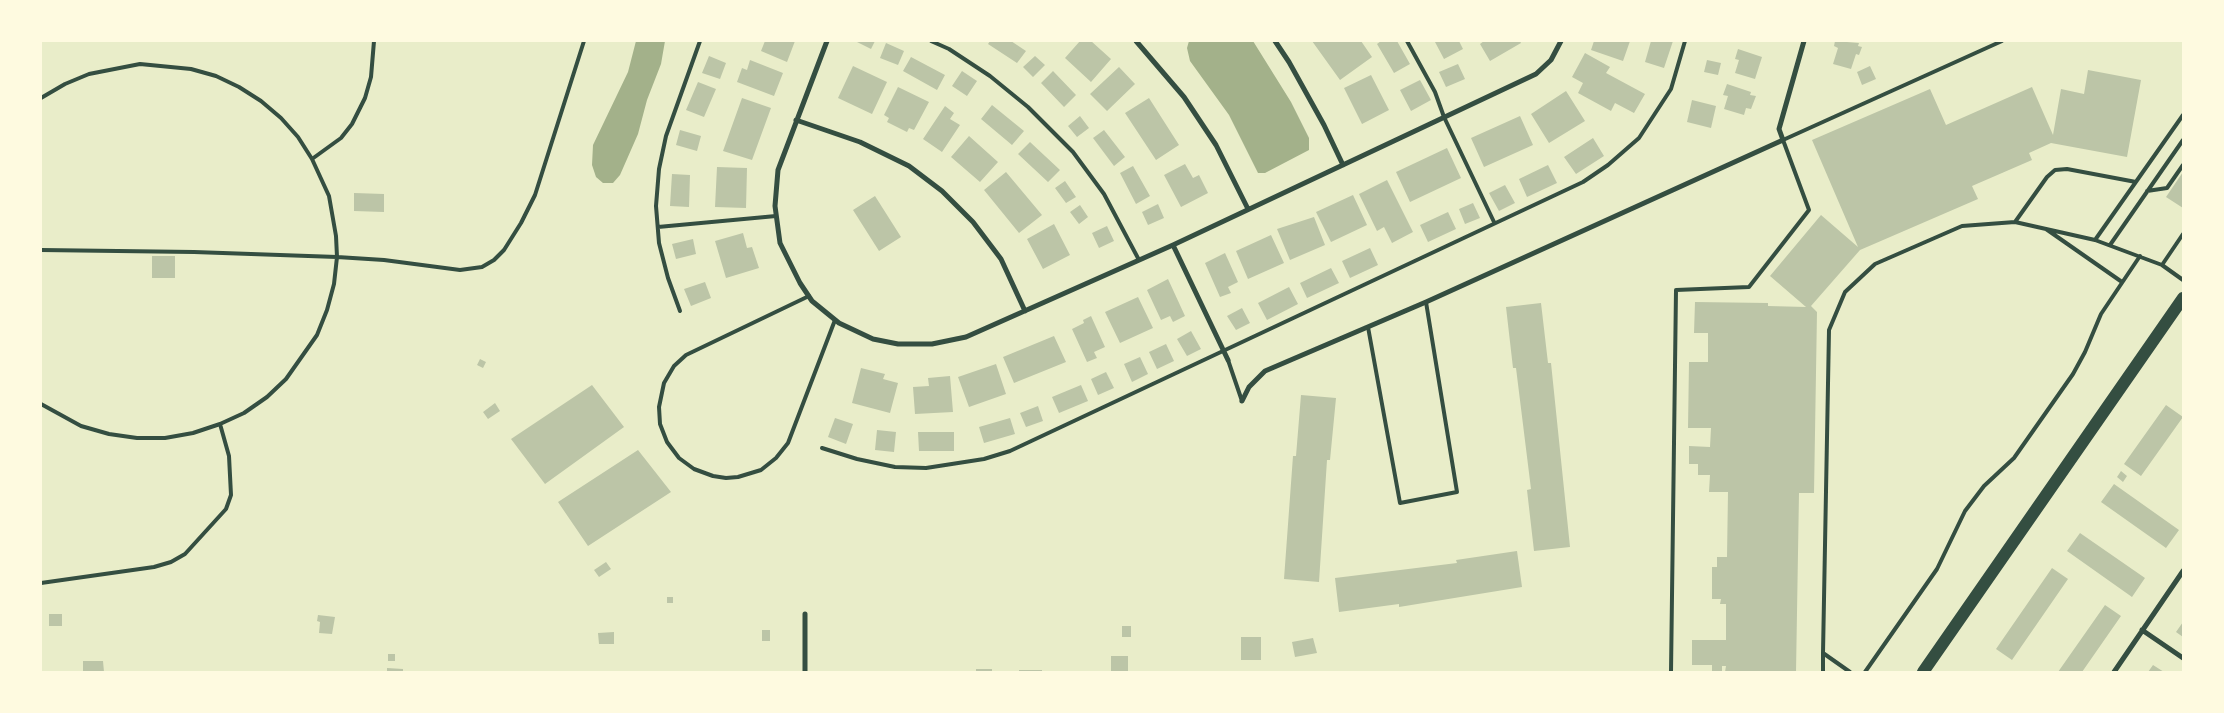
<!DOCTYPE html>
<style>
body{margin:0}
#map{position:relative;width:2224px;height:713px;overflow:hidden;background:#e9edc9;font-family:Mulish,sans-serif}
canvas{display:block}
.frame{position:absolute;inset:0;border:42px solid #fefae0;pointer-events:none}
</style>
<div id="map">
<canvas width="2224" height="713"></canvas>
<div class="frame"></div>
</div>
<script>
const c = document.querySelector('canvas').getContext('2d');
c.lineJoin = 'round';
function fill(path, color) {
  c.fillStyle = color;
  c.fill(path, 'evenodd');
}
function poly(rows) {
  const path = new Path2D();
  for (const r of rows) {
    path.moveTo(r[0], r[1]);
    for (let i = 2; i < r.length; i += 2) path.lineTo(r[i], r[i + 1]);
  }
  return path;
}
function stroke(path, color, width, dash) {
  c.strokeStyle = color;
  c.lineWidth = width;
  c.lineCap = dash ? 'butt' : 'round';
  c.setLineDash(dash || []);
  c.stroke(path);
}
const water = poly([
 [636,41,665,41,661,64,647,100,638,134,620,175,613,183,603,183,596,177,592,165,593,145,628,72],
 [1189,41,1253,41,1291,102,1309,138,1309,150,1265,173,1258,173,1229,115,1190,61,1187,48]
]);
const building = poly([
 [765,41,795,41,787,62,761,51],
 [855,41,875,41,871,49],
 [990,41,1011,41,1026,51,1017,63,988,44],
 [1080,41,1091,41,1111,59,1091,82,1065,58],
 [1312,41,1361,41,1372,57,1340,80],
 [1381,41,1397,41,1410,64,1394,73,1377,44],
 [1459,41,1463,49,1444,59,1435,42],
 [1484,41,1520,41,1521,43,1490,61,1480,44],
 [1594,41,1630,41,1623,61,1591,50],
 [1651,41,1673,41,1664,68,1645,62],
 [1835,41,1859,43,1858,46,1862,47,1859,55,1856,54,1851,69,1833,64,1838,48,1834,46],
 [886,43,904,51,898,65,880,58],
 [1738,49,1762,57,1755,79,1735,73,1739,60,1735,59],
 [1585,53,1610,67,1606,73,1645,94,1634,113,1615,103,1611,111,1578,93,1583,83,1572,77],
 [709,56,726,63,720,79,702,73],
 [1035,56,1045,65,1033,77,1023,67],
 [911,57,945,75,937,90,903,71],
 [750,60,783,73,774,96,737,82,742,68,747,70],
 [1707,60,1721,63,1718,75,1704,72],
 [1458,64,1465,79,1446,87,1439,72],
 [853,66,887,82,872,114,838,98],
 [1870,66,1876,79,1862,85,1857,72],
 [1119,67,1135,84,1107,111,1090,94],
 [2088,70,2141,80,2127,157,2051,143,2029,153,2032,160,1972,186,1978,199,1860,250,1811,306,1817,312,1814,493,1799,493,1796,672,1725,672,1726,666,1722,666,1722,672,1712,672,1712,665,1692,665,1692,640,1726,640,1726,604,1720,604,1721,599,1712,599,1712,567,1717,567,1717,557,1727,557,1728,492,1709,492,1710,475,1698,475,1698,464,1689,464,1689,446,1710,447,1711,428,1688,428,1689,362,1708,362,1708,333,1694,333,1695,302,1768,303,1768,306,1806,307,1770,276,1821,215,1858,247,1812,140,1930,89,1946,125,2032,87,2053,135,2061,89,2084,94],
 [962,71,977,81,967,96,952,86],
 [1053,71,1076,95,1064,107,1041,83],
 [1371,75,1389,110,1362,124,1344,88],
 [1420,80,1431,100,1411,111,1400,90],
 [698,82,716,89,704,117,686,110],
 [1727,84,1751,92,1750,95,1756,96,1751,109,1746,108,1744,115,1724,109,1728,96,1723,95],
 [898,87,929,102,914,130,909,128,907,132,887,122,889,118,884,115],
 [1566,91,1585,121,1549,143,1531,114],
 [742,98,771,108,752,160,723,151],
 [1149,98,1179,145,1156,160,1125,113],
 [1692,100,1716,106,1711,128,1687,122],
 [992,105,1024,131,1012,145,981,119],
 [945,106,954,113,950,119,960,125,942,152,923,139],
 [1080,116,1089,128,1077,137,1068,126],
 [1520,116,1533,145,1484,167,1471,138],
 [680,130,701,136,697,151,676,145],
 [1104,130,1125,157,1114,166,1093,138],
 [969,136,998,162,980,182,951,157],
 [1593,138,1604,156,1576,174,1564,157],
 [1030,142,1060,170,1048,182,1018,154],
 [1447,148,1461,178,1410,202,1396,172],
 [1185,164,1193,178,1199,175,1208,193,1181,207,1164,175],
 [1548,165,1557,183,1527,197,1519,179],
 [1133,166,1150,196,1136,204,1120,173],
 [717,167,747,168,746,208,715,207],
 [1006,172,1042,215,1019,233,984,190],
 [2183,172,2183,208,2166,197],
 [672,174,690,175,689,207,670,206],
 [1387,180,1413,232,1392,243,1384,227,1377,231,1359,194],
 [1065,181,1076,197,1066,203,1055,188],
 [1505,185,1515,203,1499,211,1489,193],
 [354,193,384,194,384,212,354,211],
 [1353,195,1367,225,1331,242,1316,212],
 [875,196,901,237,879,251,853,210],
 [1473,203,1480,218,1465,224,1459,209],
 [1158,204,1164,218,1148,225,1142,212],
 [1080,205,1088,217,1079,224,1070,212],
 [1448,212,1456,229,1428,242,1420,225],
 [1314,217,1325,245,1290,260,1277,229],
 [1054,224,1070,255,1043,269,1027,239],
 [1107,226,1114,241,1099,248,1092,233],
 [743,233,747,248,752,247,759,268,726,278,715,241],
 [1271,235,1284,263,1248,279,1236,251],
 [693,239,696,254,676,259,672,244],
 [1370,248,1378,265,1350,278,1342,261],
 [1225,253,1238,282,1228,287,1231,293,1220,297,1205,263],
 [152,256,175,256,175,278,152,278],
 [1331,268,1339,283,1307,298,1300,283],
 [1168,279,1185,316,1173,322,1170,316,1161,320,1147,290],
 [705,282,711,298,691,306,684,289],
 [1289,287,1298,304,1267,320,1258,303],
 [1138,297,1153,328,1120,343,1105,312],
 [1541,303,1548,363,1551,363,1570,547,1534,551,1527,490,1531,489,1516,368,1513,368,1506,307],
 [1242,308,1250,323,1236,330,1227,316],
 [1091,316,1105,347,1094,352,1097,358,1087,362,1072,329,1084,323,1083,320],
 [1191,331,1201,349,1187,356,1177,339],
 [1054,336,1066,362,1014,383,1003,357],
 [1166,344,1174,361,1157,369,1149,352],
 [1140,357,1148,374,1132,382,1124,364],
 [480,359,486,362,483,368,477,365],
 [996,364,1006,394,969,407,958,377],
 [861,368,885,374,883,379,898,383,890,413,852,403],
 [1106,372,1114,388,1098,395,1091,379],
 [950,376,953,412,915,414,913,387,929,386,928,378],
 [592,385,624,427,545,484,511,439],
 [1081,385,1088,401,1059,413,1052,397],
 [1301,395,1336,398,1330,460,1327,460,1319,582,1284,579,1293,456,1296,456],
 [495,403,500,411,488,419,483,412],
 [2166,405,2183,417,2141,476,2124,464],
 [1038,406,1043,421,1026,427,1020,413],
 [835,418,853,424,846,444,828,437],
 [1010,418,1015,434,984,443,979,427],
 [877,430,896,432,894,452,875,450],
 [918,432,954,432,954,451,919,451],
 [638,450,671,492,588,546,558,502],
 [2121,471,2127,476,2123,482,2117,477],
 [2114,484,2179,530,2166,548,2101,502],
 [2080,533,2145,578,2132,597,2067,551],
 [1517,551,1522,587,1399,607,1399,604,1339,612,1335,578,1457,563,1456,560],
 [606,562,611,569,599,577,594,570],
 [2052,568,2068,579,2012,660,1996,649],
 [667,597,673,597,673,603,667,603],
 [2105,605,2121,616,2082,672,2058,672],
 [49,614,62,614,62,626,49,626],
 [318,615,335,617,332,634,319,633,320,622,317,621],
 [2183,622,2183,637,2176,632],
 [1122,626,1131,626,1131,637,1122,637],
 [762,630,770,630,770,641,762,641],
 [614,632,614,644,599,644,598,633],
 [1241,637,1261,637,1261,660,1241,660],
 [1313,638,1317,653,1295,657,1292,642],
 [388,654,395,654,395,661,388,661],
 [1111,656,1128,656,1128,672,1111,672],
 [83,661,103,661,104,672,83,672],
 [2153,665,2164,672,2148,672],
 [387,668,403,669,403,672,387,672],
 [976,669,992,669,992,672,976,672],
 [1019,670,1042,670,1042,672,1019,672]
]);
const service = poly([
 [931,41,949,49,990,76,1028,107,1073,152,1104,194,1139,260],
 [1407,41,1435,92,1444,117,1494,222],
 [41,98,65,84,89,74,140,64,191,69,216,76,239,87,261,101,281,118,298,137,312,159,329,196,336,236,337,257,334,284,327,310,317,335,286,379,267,397,244,413,220,424,193,433,165,438,137,438,109,434,81,426,41,404],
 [312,159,341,138,352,124,365,98,371,77,374,41],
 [2147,191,2167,188,2183,165],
 [2015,222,2047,177,2055,170,2067,169,2136,182],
 [658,227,776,216],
 [2046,229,2122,282],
 [2095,240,2183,115],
 [2110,245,2183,140],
 [41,250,194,252,337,257,384,260,460,270,482,267,494,260,504,250,521,223,535,195,584,41],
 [2162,265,2183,234],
 [809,296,686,355,674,366,664,383,659,407,660,424,667,442,679,458,694,469,713,476,726,478,738,477,761,470,776,458,788,443,835,320],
 [680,311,668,278,659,243,656,206,659,169,666,136,700,41],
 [1368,327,1400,503,1457,492,1426,302],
 [1228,360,1242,401],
 [822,448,857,459,895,467,926,468,984,459,1010,451,1583,182,1608,165,1639,138,1671,89,1685,41],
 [41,583,154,567,171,562,185,554,226,509,231,495,229,456,220,424],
 [1671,672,1676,290,1749,287,1809,210,1783,140,2002,41],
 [1823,672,1823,653],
 [1850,672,1823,653,1829,330,1845,292,1875,264,1962,226,2015,222,2095,240,2162,265,2183,280],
 [1865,672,1937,569,1965,511,1984,486,2014,458,2073,374,2085,352,2101,314,2140,256]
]);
const minor = poly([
 [827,41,778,170,775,206,780,243,800,283,812,301,839,323,873,339,898,344,932,344,966,337,1173,245,1536,74,1551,60,1561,41],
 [1136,41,1184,97,1216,145,1248,209],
 [1275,41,1289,62,1324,125,1343,165],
 [796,120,860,142,909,166,942,191,973,222,1001,259,1025,311],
 [1173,245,1228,360],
 [1242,401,1249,387,1265,371,1426,302,1783,140,1779,129,1804,41],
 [2142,630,2183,658],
 [805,672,805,614],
 [2114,672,2183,571]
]);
const primary = poly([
 [1923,672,2183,298]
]);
fill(water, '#a3b18a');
fill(building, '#bcc5a7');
stroke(service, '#344e41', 4);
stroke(minor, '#344e41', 5);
stroke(primary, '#344e41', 12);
</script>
